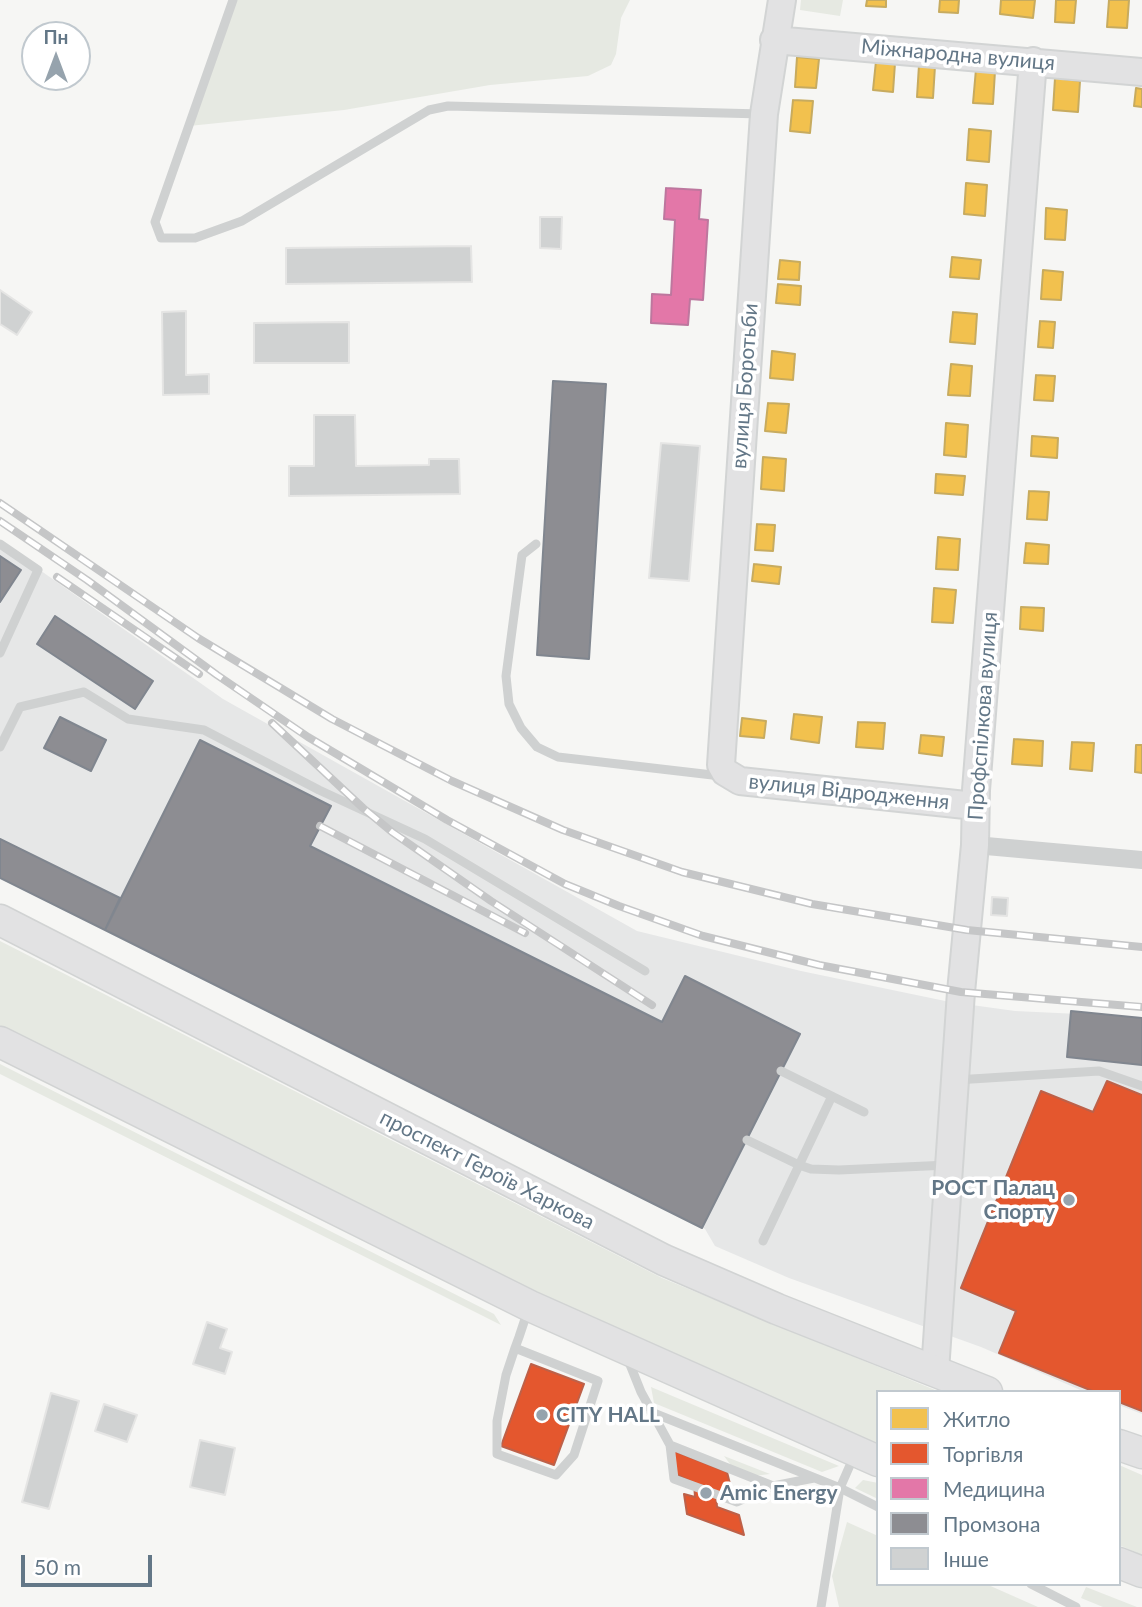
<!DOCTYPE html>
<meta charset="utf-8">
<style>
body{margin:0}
#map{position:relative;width:1142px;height:1607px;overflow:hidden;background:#f6f6f4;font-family:Lato,sans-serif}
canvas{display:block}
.legend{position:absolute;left:876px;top:1390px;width:245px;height:196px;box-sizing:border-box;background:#fff;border:2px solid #c1c9cf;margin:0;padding:9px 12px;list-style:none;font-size:21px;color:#637787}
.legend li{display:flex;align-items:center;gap:14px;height:35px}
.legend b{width:35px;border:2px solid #c1c9cf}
.north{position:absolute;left:21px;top:21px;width:70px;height:70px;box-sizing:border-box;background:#fff;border:2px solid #c1c9cf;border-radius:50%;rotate:0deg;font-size:19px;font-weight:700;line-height:28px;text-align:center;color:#637787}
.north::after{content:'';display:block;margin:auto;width:24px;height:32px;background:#96a3ad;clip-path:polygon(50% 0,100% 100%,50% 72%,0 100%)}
.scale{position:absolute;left:21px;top:1555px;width:131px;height:32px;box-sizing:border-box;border:4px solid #637787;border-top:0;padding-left:9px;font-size:21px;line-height:24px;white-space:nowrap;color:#637787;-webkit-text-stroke:5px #fff;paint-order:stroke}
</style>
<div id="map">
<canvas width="1142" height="1607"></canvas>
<ul class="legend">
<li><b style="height:19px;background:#f2c14e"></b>Житло</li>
<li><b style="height:19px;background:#e4572e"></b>Торгівля</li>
<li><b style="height:19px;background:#e377a8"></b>Медицина</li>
<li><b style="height:19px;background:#8d8d92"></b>Промзона</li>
<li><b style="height:19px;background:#d0d2d2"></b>Інше</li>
</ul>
<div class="north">Пн</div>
<div class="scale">50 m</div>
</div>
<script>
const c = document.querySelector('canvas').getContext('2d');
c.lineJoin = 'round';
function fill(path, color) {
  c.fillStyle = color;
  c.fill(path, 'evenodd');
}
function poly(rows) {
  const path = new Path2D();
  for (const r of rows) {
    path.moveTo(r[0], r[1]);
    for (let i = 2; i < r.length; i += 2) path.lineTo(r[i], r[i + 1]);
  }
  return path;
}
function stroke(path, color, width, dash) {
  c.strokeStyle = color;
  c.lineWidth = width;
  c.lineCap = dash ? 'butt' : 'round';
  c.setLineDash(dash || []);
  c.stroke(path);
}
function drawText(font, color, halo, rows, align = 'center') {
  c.font = font + ' Lato,sans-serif';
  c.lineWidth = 7;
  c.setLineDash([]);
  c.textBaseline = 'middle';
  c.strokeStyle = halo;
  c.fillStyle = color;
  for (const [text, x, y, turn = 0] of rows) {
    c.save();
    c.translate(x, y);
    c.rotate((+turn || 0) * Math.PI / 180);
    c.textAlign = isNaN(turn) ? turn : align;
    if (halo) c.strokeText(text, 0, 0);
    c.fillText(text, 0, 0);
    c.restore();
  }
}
const built = poly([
 [0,542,223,699,637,931,801,971,950,1002,1015,1011,1142,1017,1142,1414,1119,1405,1119,1392,1085,1392,981,1347,789,1278,715,1246,705,1229,147,952,0,871]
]);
const green = poly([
 [233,0,630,0,621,18,616,54,611,65,588,76,490,85,344,110,189,126],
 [801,0,843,0,840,16,800,10],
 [0,941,662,1278,940,1392,878,1392,878,1444,640,1345,0,1028],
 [0,1064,494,1314,501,1325,0,1074],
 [651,1387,839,1466,822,1472,654,1403],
 [724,1456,770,1474,754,1476,733,1468],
 [1119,1465,1142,1475,1142,1555,1119,1545],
 [863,1480,878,1483,878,1499,855,1488],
 [847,1522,878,1536,878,1584,986,1584,1038,1607,839,1607,832,1576],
 [1086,1587,1137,1607,1103,1607,1081,1598]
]);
const homes = poly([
 [867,0,886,0,886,7,866,6,867,0],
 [940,0,959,0,958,13,939,12,940,0],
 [1001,0,1035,0,1033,18,1000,14,1001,0],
 [1056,0,1076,0,1074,23,1055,22,1056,0],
 [1109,0,1129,0,1127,28,1107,27,1109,0],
 [797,57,819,59,816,88,795,87,797,57],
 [876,61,895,63,893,92,873,90,876,61],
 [919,65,935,66,933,98,917,97,919,65],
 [976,69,995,71,993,104,973,103,976,69],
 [1055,78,1080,81,1078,112,1053,110,1055,78],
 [1136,88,1142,89,1142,107,1134,106,1136,88],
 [793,100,813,101,810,133,790,131,793,100],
 [969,129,991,131,989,162,967,160,969,129],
 [966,183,987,185,985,216,964,214,966,183],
 [1046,208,1067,210,1065,240,1045,239,1046,208],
 [952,257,981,260,979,279,950,277,952,257],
 [780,260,800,262,799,280,778,279,780,260],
 [1043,270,1063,272,1061,300,1041,299,1043,270],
 [778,284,801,286,800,305,776,303,778,284],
 [953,312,977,314,975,344,950,342,953,312],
 [1040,321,1055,322,1053,348,1038,347,1040,321],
 [772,351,795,354,793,380,770,378,772,351],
 [951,364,972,366,970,396,948,395,951,364],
 [1036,375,1055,376,1053,401,1034,400,1036,375],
 [768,403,789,404,786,433,765,431,768,403],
 [946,423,968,425,966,457,944,455,946,423],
 [1032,436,1058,438,1057,458,1031,456,1032,436],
 [763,457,786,459,784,491,761,489,763,457],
 [936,474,965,476,963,495,935,493,936,474],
 [1029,491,1049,492,1047,520,1027,519,1029,491],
 [757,524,775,525,773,551,755,550,757,524],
 [938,537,960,539,958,570,936,569,938,537],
 [1026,543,1049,545,1048,564,1024,563,1026,543],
 [754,564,781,567,779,584,752,581,754,564],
 [934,588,956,590,953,623,932,622,934,588],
 [1021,607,1044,608,1043,631,1020,629,1021,607],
 [794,714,822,717,819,743,791,739,794,714],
 [742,718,766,721,764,738,740,736,742,718],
 [858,722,885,723,883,749,856,747,858,722],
 [921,735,944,737,942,756,919,753,921,735],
 [1014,739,1043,741,1042,766,1012,764,1014,739],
 [1072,742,1094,743,1092,771,1070,769,1072,742],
 [1136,745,1142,745,1142,773,1135,772,1136,745]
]);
const shops = poly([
 [1107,1081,1142,1095,1142,1411,1119,1402,1119,1392,1095,1392,999,1353,1016,1311,961,1288,1041,1091,1093,1112,1107,1081],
 [531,1364,584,1384,554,1465,501,1446,531,1364],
 [672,1450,727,1472,733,1496,716,1492,717,1507,739,1515,744,1535,687,1514,684,1494,695,1497,694,1483,675,1474,672,1450]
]);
const health = poly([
 [666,188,701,190,699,219,708,220,703,300,690,299,688,325,651,323,652,294,671,295,675,220,664,219,666,188]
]);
const industry = poly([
 [553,381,606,384,589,659,537,655,553,381],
 [0,556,21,570,0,602,0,556],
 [55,616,153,681,135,709,37,644,55,616],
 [60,717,106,740,91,771,44,748,60,717],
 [200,740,331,806,310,846,662,1022,685,976,800,1034,702,1228,105,930,200,740],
 [0,839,120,898,105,930,0,878,0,839],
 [1071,1011,1142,1018,1142,1065,1067,1057,1071,1011]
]);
const building = poly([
 [540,217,562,217,561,249,540,248,540,217],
 [471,246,472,282,286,284,286,248,471,246],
 [0,290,32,312,17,335,0,324,0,290],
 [186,311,186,375,209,374,209,394,163,395,162,312,186,311],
 [349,322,349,363,254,363,254,323,349,322],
 [314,415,355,415,356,466,429,465,429,459,459,459,460,494,289,496,289,466,314,466,314,415],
 [661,443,700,446,689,581,649,578,661,443],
 [992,897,1008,898,1007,916,991,915,992,897],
 [207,1322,227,1329,220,1348,232,1352,225,1374,193,1364,207,1322],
 [51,1393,79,1401,49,1509,22,1502,51,1393],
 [104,1404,137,1415,127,1442,95,1431,104,1404],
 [200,1440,235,1448,225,1495,190,1487,200,1440]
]);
const lane = poly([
 [233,0,155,222,161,238,195,238,242,221,429,110,448,106,762,114],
 [0,544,38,570,0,653],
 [536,544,522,555,506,676,509,704,521,728,537,747,558,757,721,776],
 [0,747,20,707,84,692,128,719,204,730,319,790,425,839,645,971],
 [781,1071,864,1112],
 [956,1080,1099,1071,1142,1086],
 [747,1140,799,1165,811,1169,839,1170,948,1165],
 [763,1241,832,1096],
 [515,1348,598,1381,574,1455,556,1475,497,1454,497,1421,506,1375,515,1348,519,1337,528,1310],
 [627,1357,641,1392,670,1445,773,1486,814,1478],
 [651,1412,840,1488,878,1507],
 [670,1445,674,1479,737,1502,773,1486],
 [1031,1584,1076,1607],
 [821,1607,840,1488,854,1456]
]);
const street = poly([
 [975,845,1142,860]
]);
const secondary = poly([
 [782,0,764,114,721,765,725,772,740,781,975,806],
 [774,40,1142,72],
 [935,1371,961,992,975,845,976,790,1033,61]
]);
const primary = poly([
 [0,920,664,1260,777,1309,987,1392],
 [0,1042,530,1306,878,1461],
 [1119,1445,1142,1453],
 [1119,1563,1142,1572]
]);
const rail = poly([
 [0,503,198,638,332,719,452,781,563,830,682,872,812,904,967,930,1142,947],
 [0,521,87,580,217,675,308,737,447,820,565,884,619,906,703,936,819,965,961,992,1142,1007],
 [57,577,199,674],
 [272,723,363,808,392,832,491,901,652,1005],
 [320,826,525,933]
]);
const markers = [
 [1069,1200,7,"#96a3ad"],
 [542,1415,7,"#96a3ad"],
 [706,1493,7,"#96a3ad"]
];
const streetNames = [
 ["Міжнародна вулиця",958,55,5],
 ["вулиця Боротьби",745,386,-86],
 ["Профспілкова вулиця",983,716,-86],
 ["вулиця Відродження",849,792,6],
 ["проспект Героїв Харкова",487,1170,27]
];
const poiNames = [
 ["РОСТ Палац",1055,1188,"right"],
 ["Спорту",1055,1212,"right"],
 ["CITY HALL",556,1415],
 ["Amic Energy",720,1493]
];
fill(built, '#e6e7e7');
fill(green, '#e6e9e2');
fill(homes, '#f2c14e');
stroke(homes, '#c7ab5f', 2);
fill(shops, '#e4572e');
stroke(shops, '#bd6149', 2);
fill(health, '#e377a8');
stroke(health, '#bd779e', 2);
fill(industry, '#8d8d92');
stroke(industry, '#80868f', 2);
fill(building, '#d0d2d2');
stroke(building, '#e5e5e4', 2);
stroke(secondary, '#d2d4d4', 30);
stroke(primary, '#d1d3d3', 33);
stroke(lane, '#cfd1d1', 9);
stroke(street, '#cfd1d1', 18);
stroke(secondary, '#e2e2e3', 26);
stroke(primary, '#e2e2e3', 30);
stroke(rail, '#c5c6c7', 8);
stroke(rail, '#fff', 5, [16]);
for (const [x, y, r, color] of markers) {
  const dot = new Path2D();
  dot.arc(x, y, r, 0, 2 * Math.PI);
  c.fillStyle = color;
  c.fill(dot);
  stroke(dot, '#fff', 2.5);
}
drawText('21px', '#637787', '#fff', streetNames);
drawText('bold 21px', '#637787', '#fff', poiNames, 'left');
</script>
